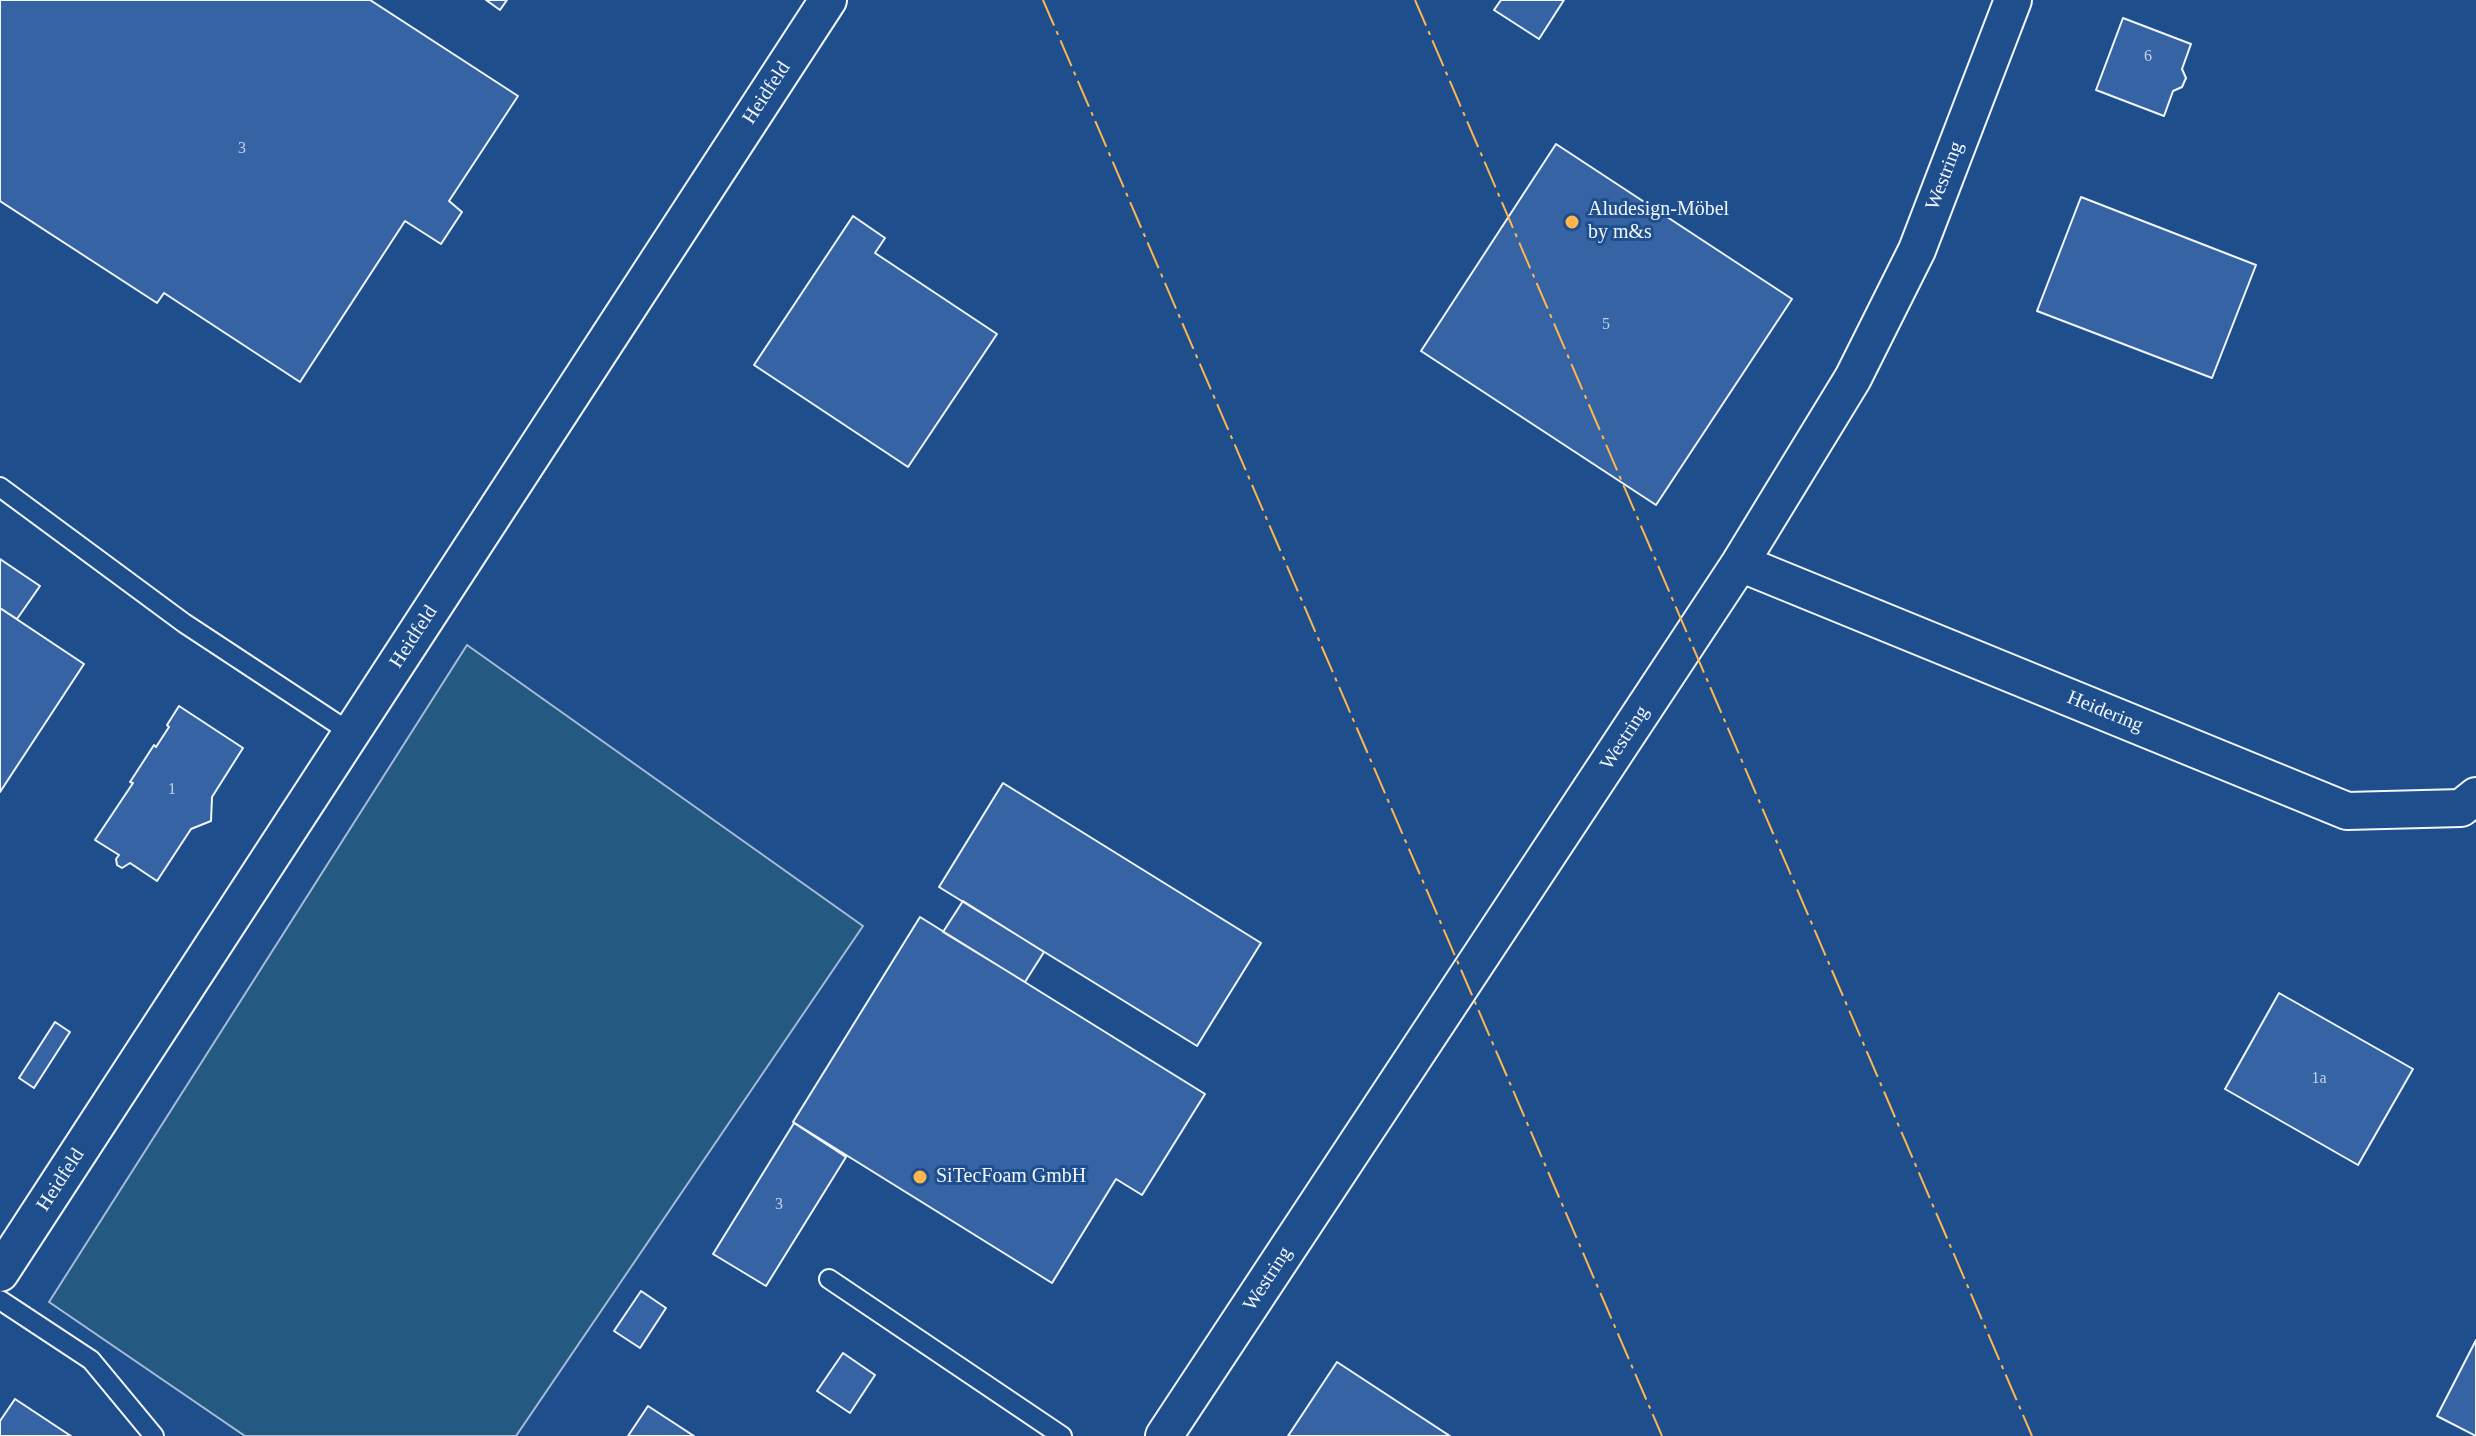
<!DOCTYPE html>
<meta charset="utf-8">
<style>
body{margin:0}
canvas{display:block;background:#1f4e8c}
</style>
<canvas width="2476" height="1436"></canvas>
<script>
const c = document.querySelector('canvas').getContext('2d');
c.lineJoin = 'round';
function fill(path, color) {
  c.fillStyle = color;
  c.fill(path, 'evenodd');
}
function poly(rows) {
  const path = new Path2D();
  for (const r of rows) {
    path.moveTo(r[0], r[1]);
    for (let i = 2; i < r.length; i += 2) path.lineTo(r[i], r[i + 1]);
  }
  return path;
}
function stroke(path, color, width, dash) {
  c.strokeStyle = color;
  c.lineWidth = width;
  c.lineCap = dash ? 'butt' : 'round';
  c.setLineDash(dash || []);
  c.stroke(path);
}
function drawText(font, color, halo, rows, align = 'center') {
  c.font = font + ' Georgia,serif';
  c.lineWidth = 6;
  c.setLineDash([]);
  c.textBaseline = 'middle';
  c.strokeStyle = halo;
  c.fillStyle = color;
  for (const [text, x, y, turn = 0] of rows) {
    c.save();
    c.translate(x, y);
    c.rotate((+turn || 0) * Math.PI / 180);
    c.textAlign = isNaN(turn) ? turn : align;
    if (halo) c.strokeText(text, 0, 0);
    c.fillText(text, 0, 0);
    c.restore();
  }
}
const green = poly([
 [467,645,863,926,516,1436,245,1436,49,1302,467,645]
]);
const building = poly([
 [0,0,370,0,518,96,449,201,462,212,441,244,405,221,300,382,164,293,157,303,0,201,0,0],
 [486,0,507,0,500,10,486,0],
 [1501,0,1564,0,1539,39,1494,10,1501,0],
 [2123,18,2191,44,2182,69,2186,78,2182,87,2173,91,2164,116,2096,90,2123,18],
 [1556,144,1792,299,1656,505,1421,351,1556,144],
 [2081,197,2256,265,2212,378,2037,311,2081,197],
 [853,216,885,238,875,253,997,334,908,467,754,365,853,216],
 [0,559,40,586,17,619,0,608,0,559],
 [0,608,84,664,0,792,0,608],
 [179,706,243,748,212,797,211,821,191,829,157,881,130,863,122,868,117,865,116,859,119,855,95,840,133,783,130,782,154,745,156,747,169,727,167,725,179,706],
 [1003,783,1261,943,1197,1046,939,887,1003,783],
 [963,901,1044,952,1025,982,943,932,963,901],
 [920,917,1205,1094,1142,1195,1116,1179,1052,1283,793,1122,920,917],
 [2279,993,2413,1069,2358,1165,2225,1089,2279,993],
 [55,1022,70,1032,34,1088,19,1078,55,1022],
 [794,1123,846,1157,766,1286,713,1254,794,1123],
 [641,1291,666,1308,640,1348,614,1331,641,1291],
 [2476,1340,2476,1436,2437,1416,2476,1340],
 [843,1353,875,1375,850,1413,817,1391,843,1353],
 [1337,1362,1450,1436,1288,1436,1337,1362],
 [15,1399,71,1436,0,1436,0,1421,15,1399],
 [648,1406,694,1436,628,1436,648,1406]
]);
const service = poly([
 [0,487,184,623,351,733],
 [829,1279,1062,1436],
 [0,1300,91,1360,154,1436]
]);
const minor = poly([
 [1740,563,2347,811,2461,808,2476,796],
 [0,1273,828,0],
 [1164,1436,1740,563,1853,378,1917,250,2013,0]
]);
const power = poly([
 [1043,0,1662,1436],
 [1415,0,2032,1436]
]);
const markers = [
 [1572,222,8,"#ffb74d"],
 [920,1177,8,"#ffb74d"]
];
const numberNames = [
 ["6",2148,57],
 ["3",242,149],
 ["5",1606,325],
 ["1",172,790],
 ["1a",2319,1079],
 ["3",779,1205]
];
const streetNames = [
 ["Heidfeld",767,93,-57],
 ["Westring",1945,176,-69],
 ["Heidfeld",414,637,-57],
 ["Heidering",2105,712,22],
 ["Westring",1625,738,-57],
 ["Heidfeld",61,1180,-57],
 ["Westring",1268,1279,-57]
];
const poiNames = [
 ["Aludesign-Möbel",1588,210],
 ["by m&s",1588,233],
 ["SiTecFoam GmbH",936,1177]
];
fill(green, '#245a82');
stroke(green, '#a8bbd7', 2);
fill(building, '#3563a3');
stroke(building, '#f2f6ff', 2);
stroke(service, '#f2f6ff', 22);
stroke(minor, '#f2f6ff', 40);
stroke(service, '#1f4e8c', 18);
stroke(minor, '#1f4e8c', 36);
stroke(power, '#ffb74d', 2, [28, 6, 4, 6]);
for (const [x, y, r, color] of markers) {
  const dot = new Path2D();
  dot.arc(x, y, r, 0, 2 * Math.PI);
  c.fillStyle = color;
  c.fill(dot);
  stroke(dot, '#1f4e8c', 3);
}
drawText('16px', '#c3d1e8', null, numberNames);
drawText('20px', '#f2f6ff', '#1f4e8c', streetNames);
drawText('20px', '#f2f6ff', '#1f4e8c', poiNames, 'left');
</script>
